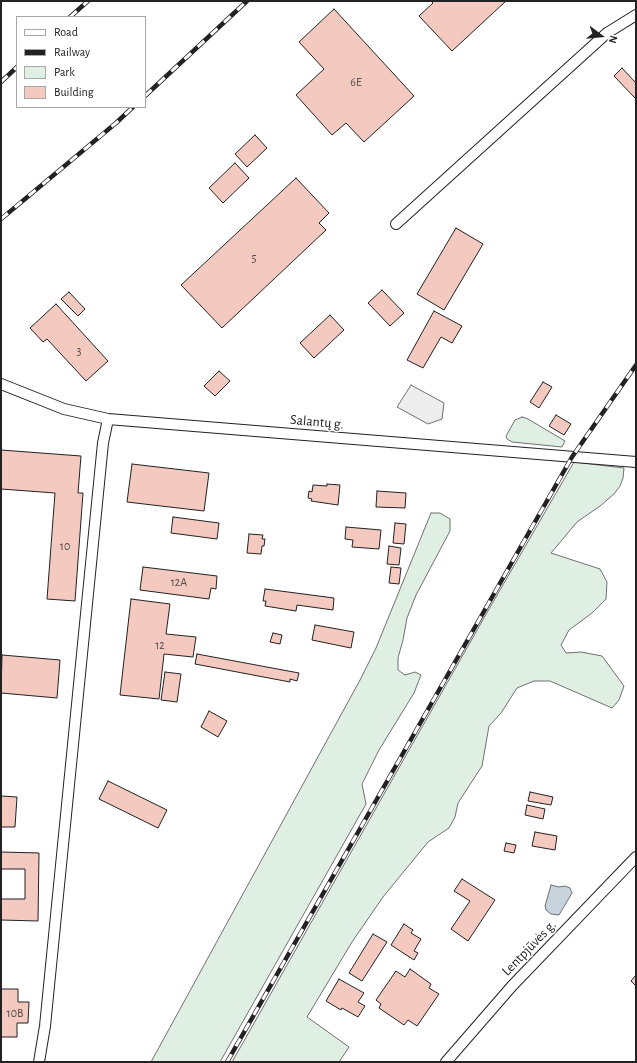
<!DOCTYPE html>
<meta charset="utf-8">
<style>
body{margin:0}
#map{position:relative;width:637px;height:1063px;overflow:hidden;background:#fff;font-family:"Alegreya Sans",sans-serif}
canvas{display:block}
.frame{position:absolute;inset:0;border:2px solid #222;pointer-events:none}
.legend{position:absolute;left:16px;top:16px;width:130px;height:92px;box-sizing:border-box;background:#fff;border:1px solid #a7a7a7;margin:0;padding:5px 7px;list-style:none;font-size:12px;color:#222}
.legend li{display:flex;align-items:center;gap:8px;height:20px}
.legend b{width:20px;border:1px solid #a7a7a7}
.north{position:absolute;left:581px;top:16px;width:40px;height:40px;-webkit-text-stroke:3px #fff;paint-order:stroke;rotate:106deg;font-size:11px;font-weight:700;line-height:16px;text-align:center;color:#222}
.north::after{content:'';display:block;margin:auto;width:14px;height:18px;background:#222;clip-path:polygon(50% 0,100% 100%,50% 72%,0 100%)}
</style>
<div id="map">
<canvas width="637" height="1063"></canvas>
<div class="frame"></div>
<ul class="legend">
<li><b style="height:5px;background:#fff"></b>Road</li>
<li><b style="height:5px;background:#222"></b>Railway</li>
<li><b style="height:11px;background:#e0efe3"></b>Park</li>
<li><b style="height:11px;background:#f3c9c0"></b>Building</li>
</ul>
<div class="north">N</div>
</div>
<script>
const c = document.querySelector('canvas').getContext('2d');
c.lineJoin = 'round';
function fill(path, color) {
  c.fillStyle = color;
  c.fill(path, 'evenodd');
}
function poly(rows) {
  const path = new Path2D();
  for (const r of rows) {
    path.moveTo(r[0], r[1]);
    for (let i = 2; i < r.length; i += 2) path.lineTo(r[i], r[i + 1]);
  }
  return path;
}
function stroke(path, color, width, dash) {
  c.strokeStyle = color;
  c.lineWidth = width;
  c.lineCap = dash ? 'butt' : 'round';
  c.setLineDash(dash || []);
  c.stroke(path);
}
function drawText(font, color, halo, rows, align = 'center') {
  c.font = font + ' "Alegreya Sans",sans-serif';
  c.lineWidth = 3;
  c.setLineDash([]);
  c.textBaseline = 'middle';
  c.strokeStyle = halo;
  c.fillStyle = color;
  for (const [text, x, y, turn = 0] of rows) {
    c.save();
    c.translate(x, y);
    c.rotate((+turn || 0) * Math.PI / 180);
    c.textAlign = isNaN(turn) ? turn : align;
    if (halo) c.strokeText(text, 0, 0);
    c.fillText(text, 0, 0);
    c.restore();
  }
}
const green = poly([
 [522,417,528,419,565,441,562,447,512,442,507,439,506,436,515,420,522,417],
 [574,462,624,468,623,478,620,486,614,494,600,506,577,522,551,553,600,569,607,582,606,599,592,613,569,630,561,645,566,653,581,652,602,656,624,686,619,700,612,708,550,681,534,681,517,688,501,713,489,726,482,766,458,803,455,817,449,828,428,842,383,897,352,942,307,1017,349,1047,339,1062,232,1062,489,609,574,462],
 [431,513,440,513,450,519,450,531,416,595,407,618,403,640,398,658,398,670,405,675,415,672,421,675,414,693,379,750,362,784,366,804,220,1062,151,1062,360,680,376,648,431,513]
]);
const parking = poly([
 [411,385,444,403,442,419,428,424,397,407,411,385]
]);
const water = poly([
 [551,885,559,887,565,886,570,888,572,893,559,915,551,914,546,910,545,906,551,885]
]);
const building = poly([
 [431,1,506,1,452,51,419,16,433,3,431,1],
 [334,9,414,96,364,142,346,123,332,135,296,95,324,69,299,42,334,9],
 [622,68,636,83,636,96,635,98,614,76,622,68],
 [255,135,267,148,247,167,235,154,255,135],
 [235,163,249,178,223,203,209,188,235,163],
 [296,178,329,213,319,223,326,230,222,328,181,285,296,178],
 [456,228,483,244,444,310,417,294,456,228],
 [382,290,404,313,390,326,368,303,382,290],
 [69,292,85,309,78,316,61,299,69,292],
 [56,304,108,361,86,381,47,339,43,342,30,328,56,304],
 [434,311,462,326,452,343,441,337,423,368,407,360,434,311],
 [330,315,344,330,314,358,300,343,330,315],
 [219,371,230,381,215,396,204,386,219,371],
 [543,382,552,387,539,408,530,402,543,382],
 [556,415,571,424,564,435,549,426,556,415],
 [1,450,81,456,78,493,83,493,75,601,47,599,55,493,1,489,1,450],
 [132,464,209,473,204,511,127,502,132,464],
 [327,484,340,485,338,505,311,501,312,499,308,498,309,491,312,492,313,485,327,486,327,484],
 [377,491,406,493,405,508,376,507,377,491],
 [173,517,219,523,217,539,171,533,173,517],
 [395,523,406,524,404,544,393,543,395,523],
 [346,527,381,530,379,549,352,547,353,540,345,539,346,527],
 [249,534,263,535,262,539,265,539,264,546,262,546,261,554,247,553,249,534],
 [389,546,401,548,399,565,387,564,389,546],
 [143,567,217,576,216,589,211,588,209,599,140,590,143,567],
 [391,567,401,568,399,584,389,583,391,567],
 [265,589,334,598,333,610,297,605,296,611,265,606,266,601,263,601,265,589],
 [131,599,170,604,166,634,196,637,193,657,164,654,159,699,120,695,131,599],
 [315,625,354,632,351,648,312,640,315,625],
 [273,633,282,635,280,644,270,642,273,633],
 [197,654,299,673,297,681,290,679,290,682,195,664,197,654],
 [2,655,60,660,57,698,1,693,2,655],
 [165,672,181,674,177,702,161,700,165,672],
 [209,711,227,721,218,737,201,727,209,711],
 [108,781,167,810,158,828,99,799,108,781],
 [530,792,553,797,551,805,528,801,530,792],
 [1,796,17,797,15,827,1,827,1,796],
 [527,805,545,809,543,819,525,815,527,805],
 [535,832,557,836,555,850,532,846,535,832],
 [506,843,516,845,514,853,504,851,506,843],
 [1,852,39,853,38,921,1,920,1,899,25,899,25,869,1,869,1,852],
 [462,879,495,900,468,941,451,929,470,901,454,891,462,879],
 [404,924,413,930,411,933,421,939,414,951,418,953,414,960,391,945,404,924],
 [373,934,387,942,362,981,349,973,373,934],
 [410,969,431,984,429,988,439,994,417,1026,408,1020,404,1025,379,1008,381,1004,376,1000,396,971,405,977,410,969],
 [636,975,636,986,631,981,636,975],
 [339,979,364,993,358,1002,365,1006,358,1017,342,1008,341,1010,326,1001,339,979],
 [1,989,18,989,18,1002,29,1002,28,1023,17,1023,17,1037,1,1037,1,989]
]);
const minor = poly([
 [396,224,607,33,636,15],
 [1,384,64,409,108,419,636,462],
 [39,1062,45,1026,103,443,108,419],
 [446,1062,512,986,636,857]
]);
const rail = poly([
 [70,17,88,1],
 [1,82,17,67],
 [145,96,247,1],
 [1,219,116,123,133,107],
 [227,1062,572,457,636,365]
]);
const numberNames = [
 ["6E",356,82],
 ["5",254,258],
 ["3",79,351],
 ["10",65,546],
 ["12A",179,582],
 ["12",160,645],
 ["10B",15,1013]
];
const streetNames = [
 ["Salantų g.",317,422,5],
 ["Lentpjūvės g.",529,948,-46]
];
fill(green, '#e0efe3');
stroke(green, '#6f6f6f', 1);
fill(parking, '#ededed');
stroke(parking, '#6f6f6f', 1);
fill(water, '#c7d3dd');
stroke(water, '#6f6f6f', 1);
fill(building, '#f3c9c0');
stroke(building, '#222', 1);
stroke(minor, '#222', 12);
stroke(minor, '#fff', 10);
stroke(rail, '#222', 4.5);
stroke(rail, '#fff', 3, [9]);
drawText('12px', '#564c4a', null, numberNames);
drawText('14px', '#222', '#fff', streetNames);
</script>
